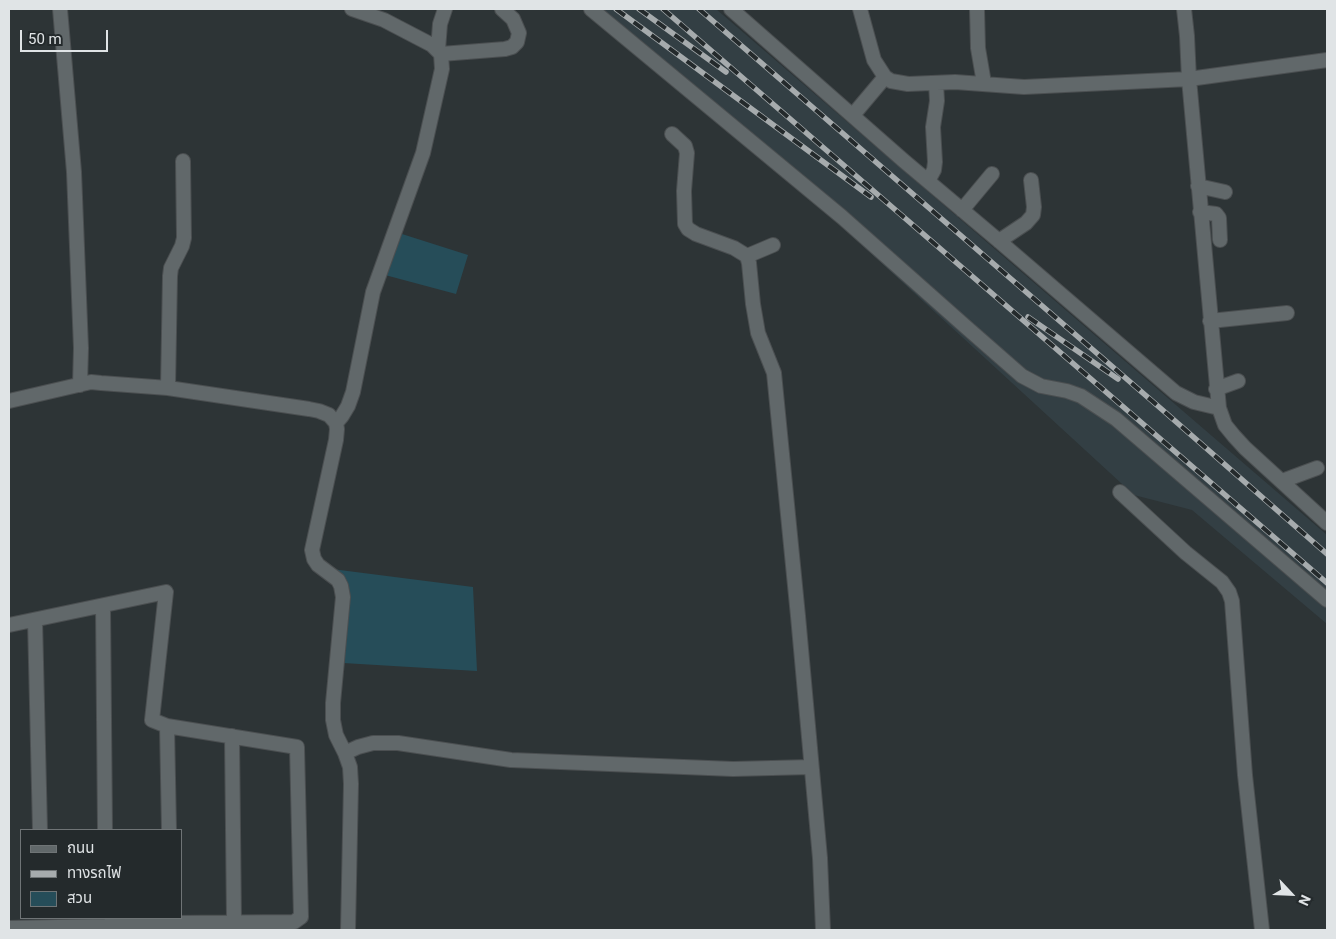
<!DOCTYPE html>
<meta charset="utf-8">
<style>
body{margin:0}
#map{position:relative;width:1336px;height:939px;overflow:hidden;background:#2d3436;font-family:Roboto,"Noto Sans Thai",sans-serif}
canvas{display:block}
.frame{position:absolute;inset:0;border:10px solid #e0e4e6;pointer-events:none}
.legend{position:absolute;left:20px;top:829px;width:162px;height:90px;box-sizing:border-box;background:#242a2c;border:1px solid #6f7476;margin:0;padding:6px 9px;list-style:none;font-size:15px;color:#e0e4e6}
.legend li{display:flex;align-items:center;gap:10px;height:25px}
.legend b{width:25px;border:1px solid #6f7476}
.north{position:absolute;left:1266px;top:869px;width:50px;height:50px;-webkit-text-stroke:4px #242a2c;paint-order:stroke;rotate:115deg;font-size:14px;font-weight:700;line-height:20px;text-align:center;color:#e0e4e6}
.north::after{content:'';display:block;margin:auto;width:18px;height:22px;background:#e0e4e6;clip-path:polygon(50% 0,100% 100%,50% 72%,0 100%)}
.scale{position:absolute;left:20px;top:30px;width:88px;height:22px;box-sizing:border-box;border:2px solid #e0e4e6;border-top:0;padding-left:6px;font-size:15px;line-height:18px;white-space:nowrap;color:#e0e4e6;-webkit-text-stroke:4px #242a2c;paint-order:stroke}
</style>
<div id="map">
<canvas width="1336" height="939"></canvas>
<div class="frame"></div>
<ul class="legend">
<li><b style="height:6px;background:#61686a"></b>ถนน</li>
<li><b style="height:6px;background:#a6abad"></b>ทางรถไฟ</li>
<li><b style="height:14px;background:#264d59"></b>สวน</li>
</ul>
<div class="north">N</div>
<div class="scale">50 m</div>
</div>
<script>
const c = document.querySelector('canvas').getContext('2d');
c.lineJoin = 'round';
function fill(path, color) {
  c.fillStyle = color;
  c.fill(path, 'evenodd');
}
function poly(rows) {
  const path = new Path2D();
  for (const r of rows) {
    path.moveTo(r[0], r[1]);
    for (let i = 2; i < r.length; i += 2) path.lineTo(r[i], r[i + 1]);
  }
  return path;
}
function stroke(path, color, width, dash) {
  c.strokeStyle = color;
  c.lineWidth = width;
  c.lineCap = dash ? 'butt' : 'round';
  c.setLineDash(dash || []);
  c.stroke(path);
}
const built = poly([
 [602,9,716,9,1327,535,1327,624,1192,510,1134,495,642,43]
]);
const green = poly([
 [402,234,468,255,456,294,385,275],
 [332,569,473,587,477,671,343,663,349,595]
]);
const minor = poly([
 [60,9,74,172,81,348,80,385],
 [591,9,842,217,966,327,1022,376,1041,386,1067,391,1081,396,1116,419,1327,600],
 [731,9,904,161,999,241,1176,393,1194,402,1219,408],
 [860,9,874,60,885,77,891,81,908,84,955,82,1024,87,1189,79,1187,36,1184,9],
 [977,9,978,48,984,83],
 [438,50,440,24,445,9],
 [441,54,505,49,512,47,517,42,519,33,513,19,502,9],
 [1327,60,1189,79,1219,408,1225,425,1234,436,1245,448,1327,523],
 [853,115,885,77],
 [672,134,685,146,687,153,684,191,685,224,688,229,696,234,734,248,747,256,749,263,753,304,758,333,774,373,798,616,820,858,823,930],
 [928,181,934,170,935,162,933,127,937,101,936,83],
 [1198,186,1225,192],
 [962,210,992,174],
 [1200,212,1216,214,1219,218,1220,240],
 [999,241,1026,223,1033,215,1034,207,1031,180],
 [747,256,773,245],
 [1210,321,1287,313],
 [168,388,170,276,171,268,182,246,184,238,183,161],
 [1216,389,1238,381],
 [9,401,91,382,101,383,168,388,309,409,319,411,329,415,336,423,337,429,336,440,312,550,314,559,318,565,338,580,341,586,343,597,333,703,333,720,336,735,345,753,350,767,351,784,348,930],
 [336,423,342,416,348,406,353,392,373,292,423,153,442,69,441,54,432,45,384,20,352,9],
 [1282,481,1317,468],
 [1120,492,1186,553,1222,582,1229,592,1232,601,1245,775,1262,930],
 [103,606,105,830],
 [35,620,40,830],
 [9,625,166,592,152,720,167,726,297,747,301,917,294,922,170,923,105,926,9,928],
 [167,726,169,830],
 [232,736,234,922],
 [345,753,358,747,373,743,398,743,511,760,733,769,811,767]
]);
const rail = poly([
 [616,9,871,197],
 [639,9,726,72],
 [663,9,1327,583],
 [699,9,1166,413,1327,554],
 [1028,317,1118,379]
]);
fill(built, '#333f44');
fill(green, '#264d59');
stroke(minor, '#4b4f51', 16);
stroke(minor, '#61686a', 14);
stroke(rail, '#a6abad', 5.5);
stroke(rail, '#242a2c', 4, [11]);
</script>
